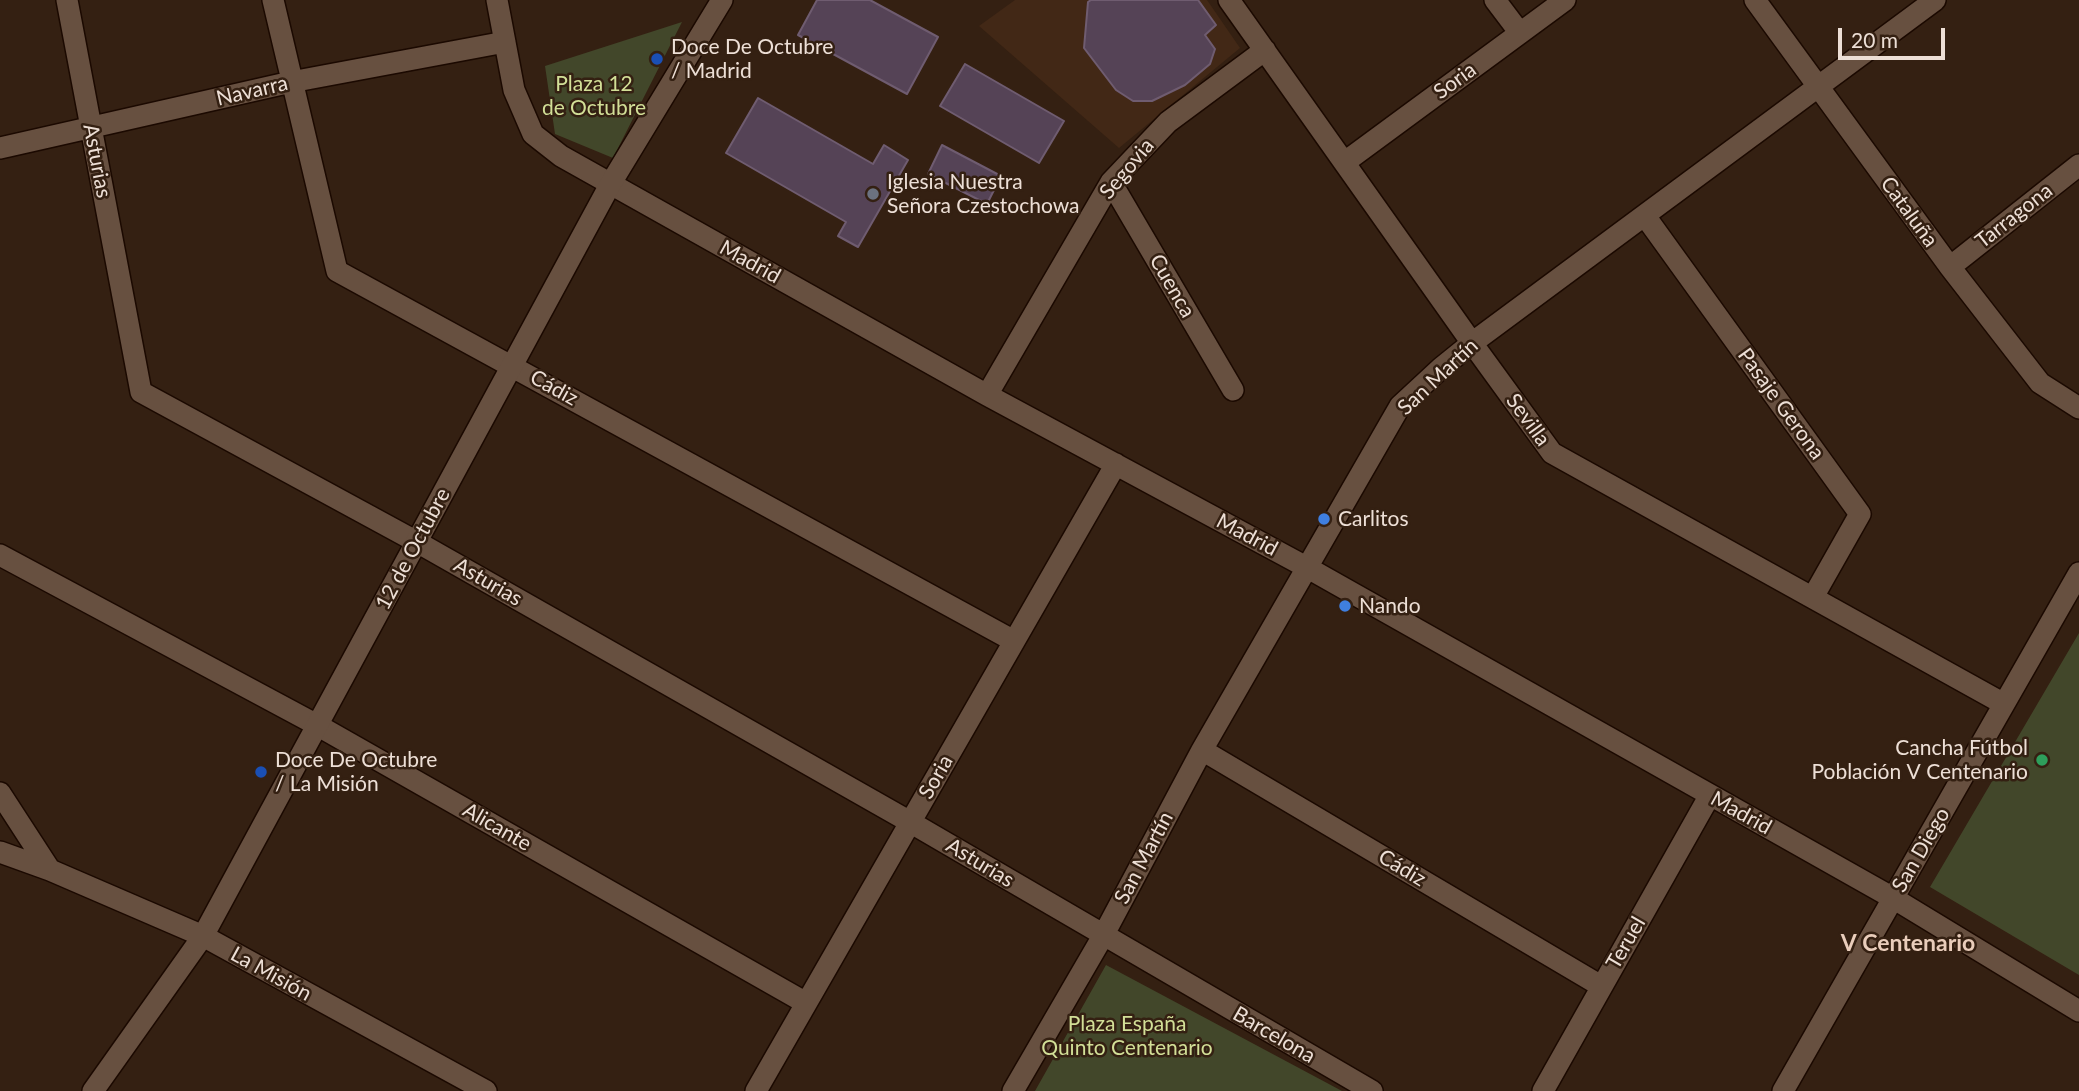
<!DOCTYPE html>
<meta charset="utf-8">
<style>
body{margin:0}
#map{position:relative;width:2079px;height:1091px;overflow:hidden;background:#342012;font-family:Lato,sans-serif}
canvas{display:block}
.scale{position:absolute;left:1838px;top:28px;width:107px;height:32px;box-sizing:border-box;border:4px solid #eddfd6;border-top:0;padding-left:9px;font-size:21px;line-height:24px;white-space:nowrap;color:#eddfd6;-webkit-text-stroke:5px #342012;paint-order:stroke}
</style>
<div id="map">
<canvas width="2079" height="1091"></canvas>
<div class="scale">20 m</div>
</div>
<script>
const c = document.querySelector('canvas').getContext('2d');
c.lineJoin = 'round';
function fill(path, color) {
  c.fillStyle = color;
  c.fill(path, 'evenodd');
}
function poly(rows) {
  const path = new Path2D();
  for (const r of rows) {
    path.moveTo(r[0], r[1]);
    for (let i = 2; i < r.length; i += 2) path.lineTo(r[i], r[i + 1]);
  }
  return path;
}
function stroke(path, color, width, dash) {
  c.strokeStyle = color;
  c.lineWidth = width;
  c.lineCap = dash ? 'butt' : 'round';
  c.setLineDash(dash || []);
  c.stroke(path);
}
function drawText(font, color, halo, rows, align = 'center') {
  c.font = font + ' Lato,sans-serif';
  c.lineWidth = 5;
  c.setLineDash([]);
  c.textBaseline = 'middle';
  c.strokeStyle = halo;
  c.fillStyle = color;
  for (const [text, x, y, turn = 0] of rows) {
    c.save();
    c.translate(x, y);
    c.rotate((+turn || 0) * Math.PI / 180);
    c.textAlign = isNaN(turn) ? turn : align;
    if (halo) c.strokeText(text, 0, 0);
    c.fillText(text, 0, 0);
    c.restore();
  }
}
const built = poly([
 [1015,0,1207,0,1240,48,1119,148,979,26]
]);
const green = poly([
 [682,22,613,158,555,134,545,66],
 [2079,633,2079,975,1930,887],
 [1106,965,1342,1091,1035,1091]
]);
const building = poly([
 [817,0,870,0,938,37,907,94,798,35,817,0],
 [1091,0,1198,0,1216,25,1205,35,1215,49,1210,64,1185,85,1152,101,1133,101,1116,90,1084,48,1088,2,1091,0],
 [965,64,1064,121,1039,163,940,106,965,64],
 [758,98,873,164,884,145,908,160,858,247,838,236,846,222,726,153,758,98],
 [942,145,1001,176,987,204,928,174,942,145]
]);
const street = poly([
 [67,0,141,392,417,542,910,822,1372,1091],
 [273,0,337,271,1014,641],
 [497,0,514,90,533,134,561,156,987,395,1308,568,1893,898,2079,1011],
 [1229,0,1472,343,1552,453,2004,704],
 [1495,0,1520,33],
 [1755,0,1950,267,2040,383,2079,408],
 [0,148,291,82,505,42],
 [1345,162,1565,0],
 [1111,182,1233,390],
 [1645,216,1860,514,1813,597],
 [1950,267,2079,165],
 [987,395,1111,182,1168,122,1265,50],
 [0,555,317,725,806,1003],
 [1202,750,1601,986],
 [756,1091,1116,464],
 [1013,1091,1103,936,1202,750,1400,406,1441,368,1472,343,1935,0],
 [1543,1091,1710,795],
 [1783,1091,2079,573]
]);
const secondary = poly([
 [0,793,50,870],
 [0,852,50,870,203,936,486,1091],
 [93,1091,203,936,611,183,722,0]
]);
const markers = [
 [657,59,7,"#1a4fb4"],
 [873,194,7,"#6b7280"],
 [1324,519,7,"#3f7fe0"],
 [1345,606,7,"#3f7fe0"],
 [2042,760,7,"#2e9e5b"],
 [261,772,7,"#1a4fb4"]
];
const poiNames = [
 ["Doce De Octubre",671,47],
 ["/ Madrid",671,71],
 ["Iglesia Nuestra",887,182],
 ["Señora Czestochowa",887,206],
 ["Carlitos",1338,519],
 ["Nando",1359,606],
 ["Cancha Fútbol",2028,748,"right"],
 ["Población V Centenario",2028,772,"right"],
 ["Doce De Octubre",275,760],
 ["/ La Misión",275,784]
];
const streetNames = [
 ["Soria",1455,81,-36],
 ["Navarra",252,91,-13],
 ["Asturias",97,161,79],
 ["Segovia",1127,169,-50],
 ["Cataluña",1909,212,54],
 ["Tarragona",2014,216,-38],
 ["Madrid",750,262,29],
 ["Cuenca",1172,286,60],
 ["San Martín",1438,377,-43],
 ["Cádiz",554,388,29],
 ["Pasaje Gerona",1781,404,54],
 ["Sevilla",1528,420,54],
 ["Madrid",1247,535,28],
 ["12 de Octubre",413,549,-62],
 ["Asturias",488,582,30],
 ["Soria",936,777,-60],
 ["Madrid",1741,813,29],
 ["Alicante",497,827,30],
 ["San Diego",1921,850,-60],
 ["San Martín",1144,858,-62],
 ["Asturias",980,863,31],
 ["Cádiz",1402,868,31],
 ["Teruel",1626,943,-60],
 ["La Misión",271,974,29],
 ["Barcelona",1274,1035,30]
];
const parkNames = [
 ["Plaza 12",594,84],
 ["de Octubre",594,108],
 ["Plaza España",1127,1024],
 ["Quinto Centenario",1127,1048]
];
const neighbourhoodNames = [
 ["V Centenario",1908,944]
];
fill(built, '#422816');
fill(green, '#42472a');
fill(building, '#554356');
stroke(building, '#6f5c70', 2);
stroke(street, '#1b0900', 24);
stroke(secondary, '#1b0900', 24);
stroke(street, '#675040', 21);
stroke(secondary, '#675040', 21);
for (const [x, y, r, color] of markers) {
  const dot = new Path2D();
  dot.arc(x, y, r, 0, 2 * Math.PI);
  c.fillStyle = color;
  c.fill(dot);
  stroke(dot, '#342012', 2.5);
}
drawText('21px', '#eddfd6', '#342012', poiNames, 'left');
drawText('21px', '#eddfd6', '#342012', streetNames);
drawText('21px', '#d2df97', '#342012', parkNames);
drawText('bold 23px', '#e9cdbb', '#342012', neighbourhoodNames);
</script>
